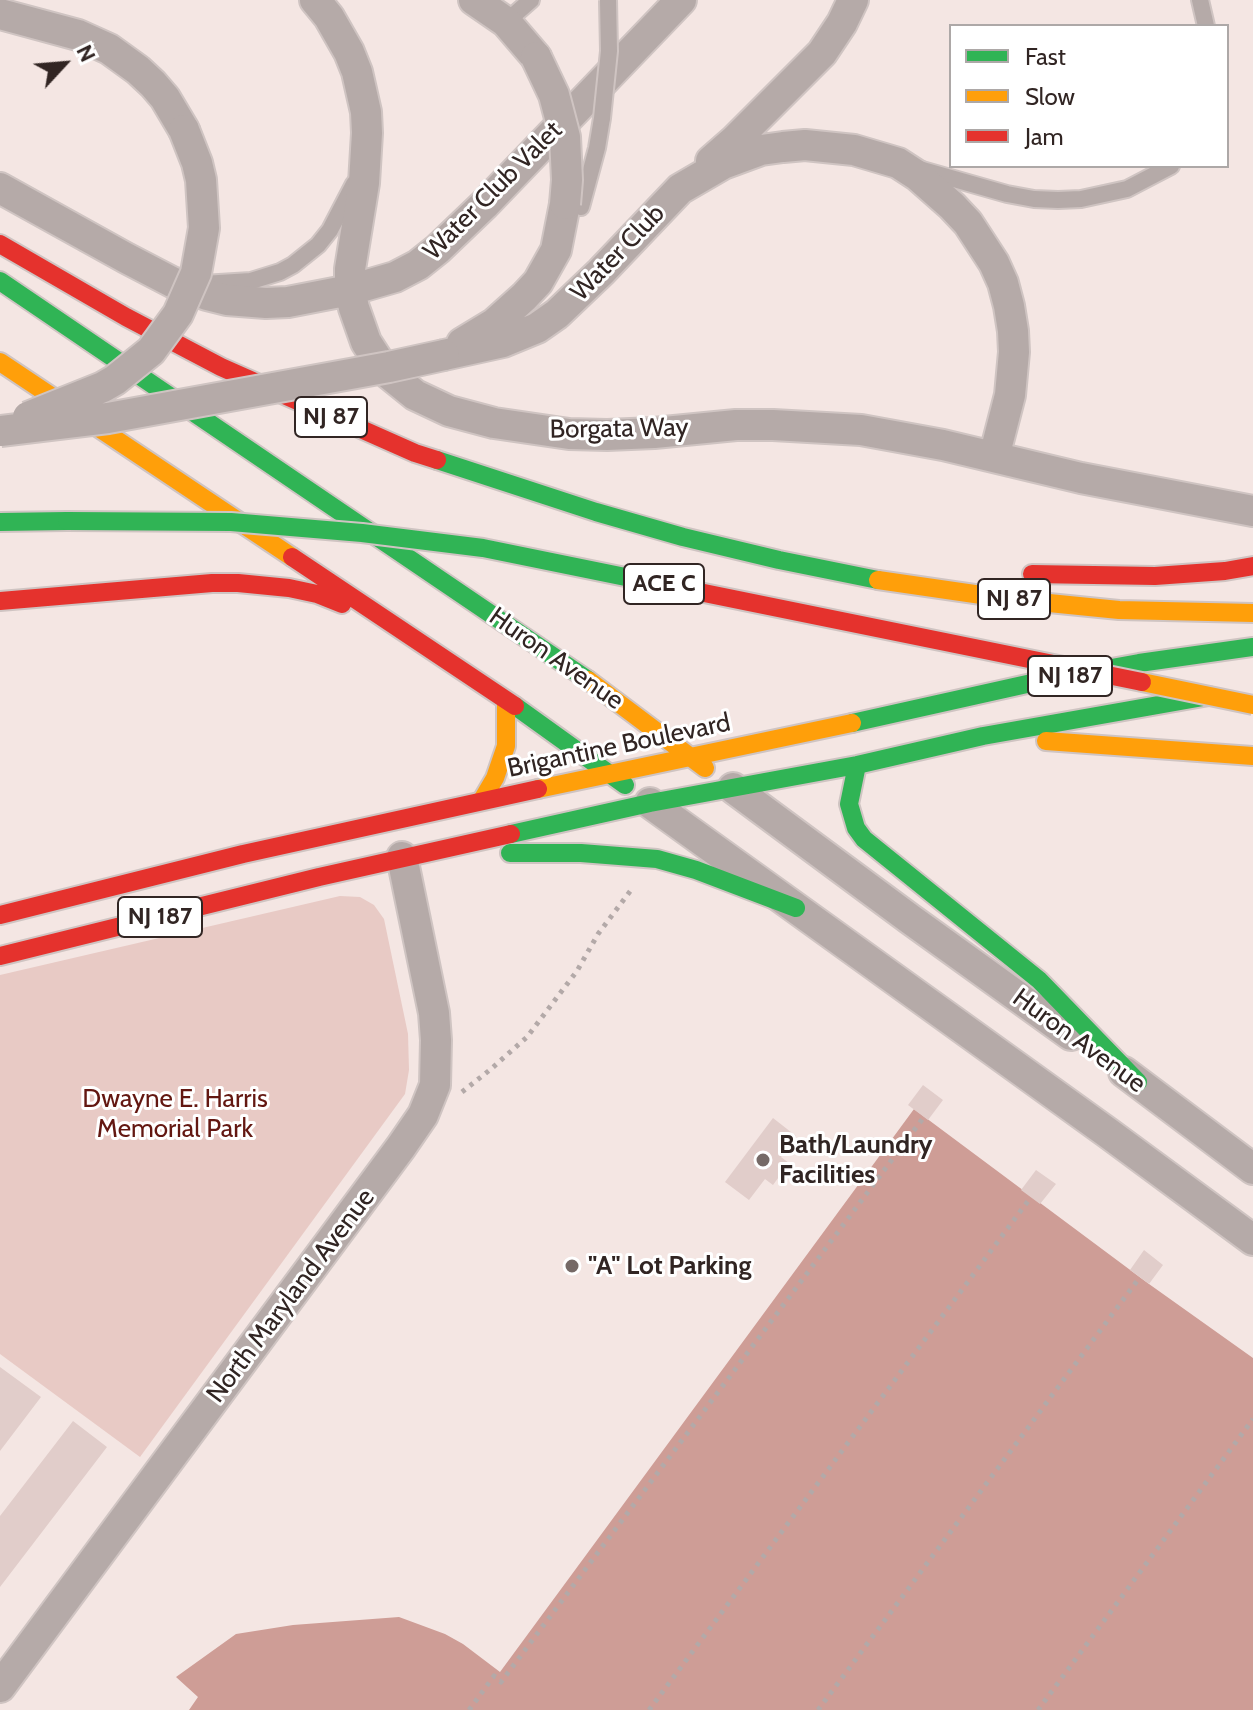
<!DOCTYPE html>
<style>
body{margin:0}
#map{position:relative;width:1253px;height:1710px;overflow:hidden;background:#f4e6e3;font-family:Cabin,sans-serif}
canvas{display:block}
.legend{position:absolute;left:949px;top:24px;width:280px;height:144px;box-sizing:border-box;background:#fff;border:2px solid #ada8a7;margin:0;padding:10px 14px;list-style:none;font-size:24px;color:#312523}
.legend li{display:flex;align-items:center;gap:16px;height:40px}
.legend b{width:40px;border:2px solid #ada8a7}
.north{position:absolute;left:24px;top:24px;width:80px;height:80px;-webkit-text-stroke:6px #fff;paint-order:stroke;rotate:64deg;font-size:22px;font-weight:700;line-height:32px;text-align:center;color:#312523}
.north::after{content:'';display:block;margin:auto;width:28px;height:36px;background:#312523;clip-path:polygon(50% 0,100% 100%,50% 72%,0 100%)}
</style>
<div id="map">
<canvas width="1253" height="1710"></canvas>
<ul class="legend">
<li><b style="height:10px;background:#30b455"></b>Fast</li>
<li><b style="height:10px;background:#ff9f0a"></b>Slow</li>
<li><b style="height:10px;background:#e5322d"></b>Jam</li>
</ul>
<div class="north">N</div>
</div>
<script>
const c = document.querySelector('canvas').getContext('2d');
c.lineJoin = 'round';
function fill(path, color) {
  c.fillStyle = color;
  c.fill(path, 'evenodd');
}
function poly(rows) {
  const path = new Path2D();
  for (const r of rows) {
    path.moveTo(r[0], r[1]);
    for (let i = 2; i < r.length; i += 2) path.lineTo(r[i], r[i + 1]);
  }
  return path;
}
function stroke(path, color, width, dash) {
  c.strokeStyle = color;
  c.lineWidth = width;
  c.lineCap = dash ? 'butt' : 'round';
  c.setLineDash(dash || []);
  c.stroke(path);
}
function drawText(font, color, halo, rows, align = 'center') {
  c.font = font + ' Cabin,sans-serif';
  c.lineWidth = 6;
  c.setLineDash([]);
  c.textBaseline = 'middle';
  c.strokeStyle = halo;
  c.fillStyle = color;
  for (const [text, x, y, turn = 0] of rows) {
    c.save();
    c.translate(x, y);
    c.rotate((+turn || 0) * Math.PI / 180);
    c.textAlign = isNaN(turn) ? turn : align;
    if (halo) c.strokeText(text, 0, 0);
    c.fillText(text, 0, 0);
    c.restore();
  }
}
const green = poly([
 [340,896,360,897,374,905,384,919,408,1034,409,1070,405,1094,140,1457,0,1354,0,975]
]);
const water = poly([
 [914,1109,1149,1284,1253,1358,1253,1710,189,1710,198,1697,176,1677,236,1634,293,1625,399,1617,445,1634,463,1644,500,1672]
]);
const building = poly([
 [923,1085,943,1100,928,1120,908,1105],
 [773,1118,796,1136,781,1157,789,1163,773,1185,765,1179,749,1200,725,1182],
 [1036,1170,1056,1184,1040,1204,1021,1190],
 [1144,1250,1163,1265,1149,1284,1130,1270],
 [0,1367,41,1397,0,1451],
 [73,1421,107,1447,0,1587,0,1516]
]);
const path = poly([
 [462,1092,491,1069,527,1037,577,971,598,934,631,890],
 [469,1710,494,1676,501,1682,924,1117],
 [649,1710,1031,1197],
 [818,1710,1140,1277],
 [1038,1710,1253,1419]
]);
const lane = poly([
 [1200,0,1206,26],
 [506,22,531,0],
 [919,169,1007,194,1034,199,1058,200,1081,199,1127,189,1171,166],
 [581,207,597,148,602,118],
 [203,284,251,281,280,272,293,265,318,245,330,230,354,184]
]);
const street = poly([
 [315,0,329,17,349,52,357,72,366,112,367,133,364,183,350,269,350,290,354,308,366,342,377,359,389,374,415,395,449,411,494,423,569,434,607,435,654,433,736,425,773,425,861,430,943,445,1081,478,1253,511],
 [474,0,506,22,536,57],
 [0,14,78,35,109,49,138,70,153,84,165,98,184,130],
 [711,161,735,140,822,53,842,23,853,0],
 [0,188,126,258,172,282,207,295,227,300,266,303,288,302,350,290,395,277,418,265,438,249,484,205,681,0],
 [462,343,495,323,524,297,538,282,556,250,565,204],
 [444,355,503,342,537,328,557,314,601,272,680,189,723,164,761,150,783,147,805,145,854,150,898,163,918,176,952,206,968,223,994,263,1003,283,1009,306,1013,331,1014,352,1010,395,994,457],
 [733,788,910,919,1071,1035],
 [650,803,1108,1133,1253,1240],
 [1124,1072,1253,1169],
 [0,1687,401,1147,423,1115,435,1085,436,1040,434,1013,402,857]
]);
const fast = poly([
 [0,281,588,680],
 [437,460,596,512,683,537,779,560,878,580],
 [0,522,67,521],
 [515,706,625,785],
 [852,723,1045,680,1139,663,1253,647],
 [857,765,849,804,856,828,864,839,1039,980,1138,1082],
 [511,834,650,803,857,765,983,736,1209,696],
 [510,853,581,853,657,859,696,870,796,908]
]);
const slow = poly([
 [0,362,292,557],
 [878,580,1009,599,1119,610,1253,613],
 [588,680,705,768],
 [1046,741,1253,756],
 [538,789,852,723],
 [482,800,495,778,506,746,506,701]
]);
const jam = poly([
 [0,244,126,317,221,367,415,453,437,460],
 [292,557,515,706],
 [1032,574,1155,576,1225,571,1253,566],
 [0,601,212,583,238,583,289,588,317,594,342,604],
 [0,915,243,854,538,789],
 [0,956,319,877,511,834]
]);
const laneBridge = poly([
 [602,118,609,51,608,0]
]);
const streetBridge = poly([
 [536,57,554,95,565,137,567,180,565,204],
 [28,417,103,387,115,380,151,351,178,314,196,273,204,228,201,180,197,163,184,130],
 [0,431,108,418,389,367,444,355]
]);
const fastBridge = poly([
 [67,521,231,522,362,533,483,548,650,582]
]);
const slowBridge = poly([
 [1142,682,1253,705]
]);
const jamBridge = poly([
 [650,582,1142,682]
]);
const markers = [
 [763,1160,8,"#756966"],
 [572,1266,8,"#756966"]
];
const shields = [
 [331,417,72],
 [664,584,80],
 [1014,599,72],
 [1070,676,84],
 [160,917,84]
];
const shieldNames = [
 ["NJ 87",331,417],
 ["ACE C",664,584],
 ["NJ 87",1014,599],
 ["NJ 187",1070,676],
 ["NJ 187",160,917]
];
const streetNames = [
 ["Water Club Valet",493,191,-45],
 ["Water Club",618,253,-46],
 ["Borgata Way",619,429,-1],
 ["Huron Avenue",556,659,35],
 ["Brigantine Boulevard",619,746,-12],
 ["Huron Avenue",1079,1041,36],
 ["North Maryland Avenue",291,1296,-53]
];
const parkNames = [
 ["Dwayne E. Harris",175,1099],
 ["Memorial Park",175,1129]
];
const poiNames = [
 ["Bath/Laundry",779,1145],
 ["Facilities",779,1175],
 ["\"A\" Lot Parking",588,1266]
];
fill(green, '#e8cac5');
fill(water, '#ce9d96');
fill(building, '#e1cdca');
stroke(lane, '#cfc4c2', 20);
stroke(street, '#cfc4c2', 34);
stroke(fast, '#cfc4c2', 22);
stroke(slow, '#cfc4c2', 22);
stroke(jam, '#cfc4c2', 22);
stroke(path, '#b3a9a8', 5, [4, 6]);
stroke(lane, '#b5aaa8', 16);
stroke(street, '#b5aaa8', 30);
stroke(fast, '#30b455', 18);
stroke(slow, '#ff9f0a', 18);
stroke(jam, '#e5322d', 18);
stroke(laneBridge, '#cfc4c2', 20, []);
stroke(streetBridge, '#cfc4c2', 34, []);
stroke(fastBridge, '#cfc4c2', 22, []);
stroke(slowBridge, '#cfc4c2', 22, []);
stroke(jamBridge, '#cfc4c2', 22, []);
stroke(laneBridge, '#b5aaa8', 16);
stroke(streetBridge, '#b5aaa8', 30);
stroke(fastBridge, '#30b455', 18);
stroke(slowBridge, '#ff9f0a', 18);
stroke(jamBridge, '#e5322d', 18);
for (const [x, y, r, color] of markers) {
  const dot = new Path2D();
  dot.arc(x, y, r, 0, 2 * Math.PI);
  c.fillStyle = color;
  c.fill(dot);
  stroke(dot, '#fff', 3);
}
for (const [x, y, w] of shields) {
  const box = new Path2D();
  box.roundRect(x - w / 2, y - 20, w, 40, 6);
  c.fillStyle = '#fff';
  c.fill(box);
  stroke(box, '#312523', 2);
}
drawText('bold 24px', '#312523', null, shieldNames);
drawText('26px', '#312523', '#fff', streetNames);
drawText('26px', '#631711', '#fff', parkNames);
drawText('bold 26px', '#312523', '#fff', poiNames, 'left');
</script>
